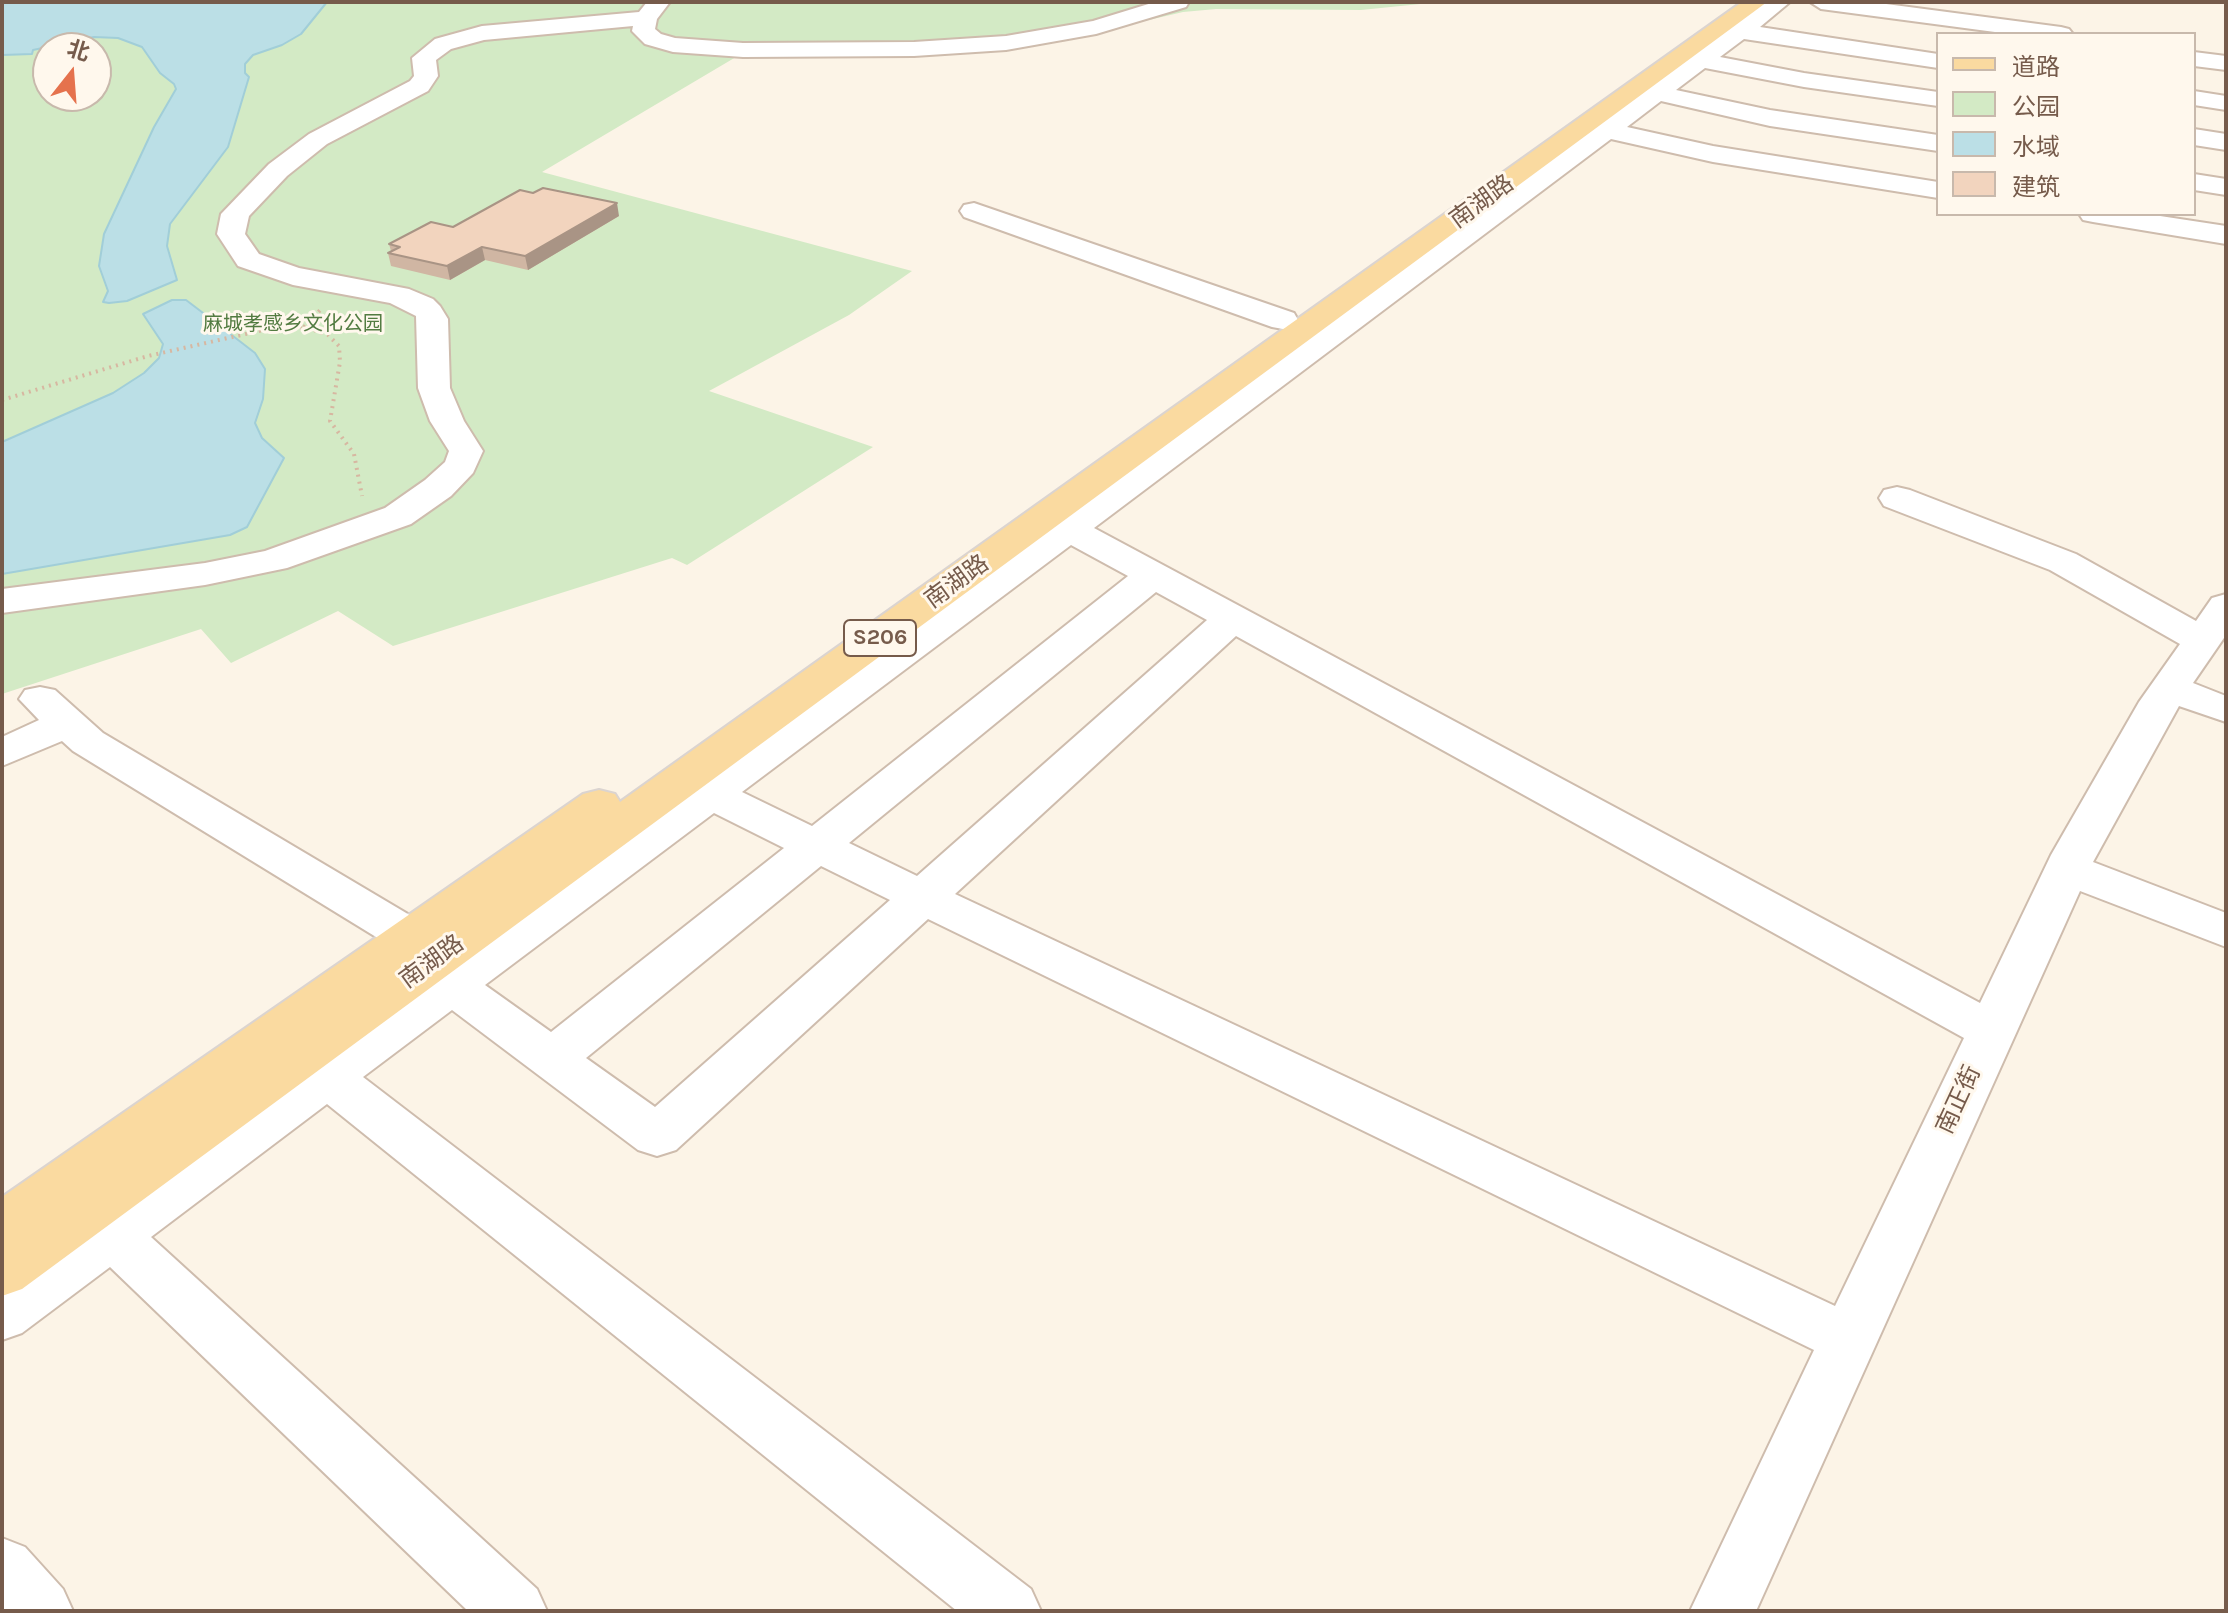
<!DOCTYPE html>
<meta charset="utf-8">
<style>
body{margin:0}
#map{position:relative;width:2228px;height:1613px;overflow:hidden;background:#fcf4e7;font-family:Karla,"Noto Sans SC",sans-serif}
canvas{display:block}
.frame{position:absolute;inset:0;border:4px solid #765b4b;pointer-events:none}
.legend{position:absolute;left:1936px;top:32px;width:260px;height:184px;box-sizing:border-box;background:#fff8ed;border:2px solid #c8b9ac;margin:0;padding:10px 14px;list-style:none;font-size:24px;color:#765b4b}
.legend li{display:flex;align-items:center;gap:16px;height:40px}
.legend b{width:40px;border:2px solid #c8b9ac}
.north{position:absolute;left:32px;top:32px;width:80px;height:80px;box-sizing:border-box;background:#fff8ed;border:2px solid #c8b9ac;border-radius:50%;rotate:17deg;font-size:22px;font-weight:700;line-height:32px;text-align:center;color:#765b4b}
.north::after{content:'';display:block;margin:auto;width:28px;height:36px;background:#e5724d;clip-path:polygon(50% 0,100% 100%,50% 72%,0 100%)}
</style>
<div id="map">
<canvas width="2228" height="1613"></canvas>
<div class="frame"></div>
<ul class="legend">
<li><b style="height:10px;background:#fadaa0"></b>道路</li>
<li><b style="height:22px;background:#d3eac5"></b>公园</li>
<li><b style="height:22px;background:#bbdfe6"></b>水域</li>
<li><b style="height:22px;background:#f2d4be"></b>建筑</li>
</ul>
<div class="north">北</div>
</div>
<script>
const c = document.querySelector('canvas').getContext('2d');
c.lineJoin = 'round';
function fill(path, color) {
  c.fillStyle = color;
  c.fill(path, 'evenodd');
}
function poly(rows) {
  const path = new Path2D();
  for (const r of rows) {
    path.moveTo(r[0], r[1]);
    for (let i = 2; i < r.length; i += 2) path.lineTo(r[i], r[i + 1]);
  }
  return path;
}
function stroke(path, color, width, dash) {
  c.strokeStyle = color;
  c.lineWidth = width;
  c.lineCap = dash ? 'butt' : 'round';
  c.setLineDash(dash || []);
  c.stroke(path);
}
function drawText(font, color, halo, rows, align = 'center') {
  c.font = font + ' Karla,"Noto Sans SC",sans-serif';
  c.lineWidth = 6;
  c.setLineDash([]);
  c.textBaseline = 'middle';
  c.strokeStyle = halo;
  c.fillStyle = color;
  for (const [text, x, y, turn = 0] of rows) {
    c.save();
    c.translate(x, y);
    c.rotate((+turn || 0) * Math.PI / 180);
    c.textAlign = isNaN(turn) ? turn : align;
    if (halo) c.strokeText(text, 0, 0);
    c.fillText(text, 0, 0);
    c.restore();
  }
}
const green = poly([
 [2,2,1440,2,1361,10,1216,9,1183,12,1106,30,741,54,542,172,912,271,849,315,709,391,873,447,687,565,672,558,393,646,338,611,231,663,201,629,2,694],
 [48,48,96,48,96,96,48,96]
]);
const water = poly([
 [2,2,327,2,301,34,282,45,253,55,245,64,245,73,249,77,228,147,170,224,167,246,177,280,127,301,109,303,103,302,108,291,99,266,104,234,154,127,176,89,174,84,160,73,142,47,118,38,94,37,33,50,32,54,2,55,2,2],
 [172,300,186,300,211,319,255,353,265,369,263,399,255,423,262,438,284,458,247,527,230,535,2,574,2,442,113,393,144,373,159,358,163,344,143,314,172,300]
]);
const path = poly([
 [304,327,322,308],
 [2,400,148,356,268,329,308,328,328,335,339,346,340,362,330,421,354,454,362,496]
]);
const minor = poly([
 [647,2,670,2,657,19,655,29,661,34,675,38,743,43,914,42,1006,36,1093,21,1155,2,1189,2,1186,7,1096,34,1006,50,914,56,743,57,673,52,645,44,632,31,633,26,484,40,451,49,436,60,438,76,428,91,327,144,287,176,249,216,245,234,259,254,299,268,409,289,433,299,440,306,448,319,450,388,464,421,483,451,473,473,451,496,411,524,287,568,205,585,2,613,2,589,205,563,265,551,385,508,425,480,445,462,449,451,430,421,418,388,416,316,390,303,293,285,238,266,217,234,221,214,269,164,309,134,410,81,414,76,412,58,435,39,482,26,639,12,647,2],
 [1765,2,1790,2,1760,27,1938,54,1938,68,1744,39,1720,57,1804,73,1938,92,1938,106,1804,87,1705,68,1676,90,1770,110,1938,135,1938,151,1770,126,1661,101,1627,127,1713,146,1938,182,1938,198,1713,162,1611,139,1094,528,1980,1003,2051,855,2139,702,2180,644,2050,570,1884,506,1879,498,1884,490,1897,487,1910,490,2076,554,2196,621,2212,598,2226,594,2226,635,2193,683,2226,696,2226,722,2179,706,2093,862,2226,913,2226,947,2080,891,1756,1611,1690,1611,1814,1350,928,919,676,1150,657,1156,638,1150,452,1010,363,1077,1031,1589,1041,1611,957,1611,327,1104,151,1237,537,1589,547,1611,468,1611,110,1267,22,1333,2,1340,2,1284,1765,2],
 [1071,545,1128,576,812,826,742,792,1071,545],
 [1156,592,1207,620,917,876,849,843,1156,592],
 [1236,636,1964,1038,1835,1306,955,894,1236,636],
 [714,813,784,848,551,1032,485,985,714,813],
 [821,866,890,900,655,1107,586,1058,821,866],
 [1810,2,1871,2,2061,27,2069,29,2073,34,2010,34,1821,9,1810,2],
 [2194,52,2226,56,2226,70,2194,66,2194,52],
 [2194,91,2226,96,2226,110,2194,105,2194,91],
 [2194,129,2226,134,2226,150,2194,145,2194,129],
 [2194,174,2226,179,2226,195,2194,190,2194,174],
 [974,203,1294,313,1298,320,1294,327,1283,329,1272,327,964,217,960,211,964,205,974,203],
 [2079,214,2147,214,2226,226,2226,244,2093,222,2083,220,2079,214],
 [40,687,55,690,103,733,428,926,435,937,428,948,411,953,394,948,73,751,62,741,2,766,2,737,39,720,19,699,25,690,40,687],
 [2,1538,25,1547,63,1589,73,1611,2,1611,2,1538]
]);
const major = poly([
 [1742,2,1767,2,22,1289,2,1296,2,1197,583,794,599,790,615,794,620,802,1742,2]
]);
const wall = poly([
 [619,216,528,270,485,260,450,280,391,266,388,253,391,251,389,244,453,227]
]);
const shadedWall = poly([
 [617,203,619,216,528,270,525,256],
 [482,247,485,260,450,280,447,266]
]);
const building = poly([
 [543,188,617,203,525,256,482,247,447,266,388,253,400,247,389,244,431,222,453,227,520,190,533,193,543,188]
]);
const farParknames = [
 ["麻城孝感乡文化公园",293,324]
];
const shields = [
 [880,638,72]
];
const shieldNames = [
 ["S206",880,638]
];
const streetNames = [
 ["南湖路",1482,202,-36],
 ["南湖路",957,582,-36],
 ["南湖路",432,962,-36],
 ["南正街",1959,1100,-65]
];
fill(green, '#d3eac5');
fill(water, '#bbdfe6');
stroke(water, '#a1ced8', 2);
stroke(minor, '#cebcad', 4);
stroke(major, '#dbd4d0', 4);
stroke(path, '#d7b7a1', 4, [2, 5]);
fill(minor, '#fff');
fill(major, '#fadaa0');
fill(wall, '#d0b6a3');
fill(shadedWall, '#a99485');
fill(building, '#f2d4be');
stroke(building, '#a99485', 2);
drawText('20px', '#537c42', '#fff8ed', farParknames);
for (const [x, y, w] of shields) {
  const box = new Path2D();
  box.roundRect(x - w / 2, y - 18, w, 36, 6);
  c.fillStyle = '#fff8ed';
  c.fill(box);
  stroke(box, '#765b4b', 2);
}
drawText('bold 22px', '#765b4b', null, shieldNames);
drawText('24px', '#765b4b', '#fff8ed', streetNames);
</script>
